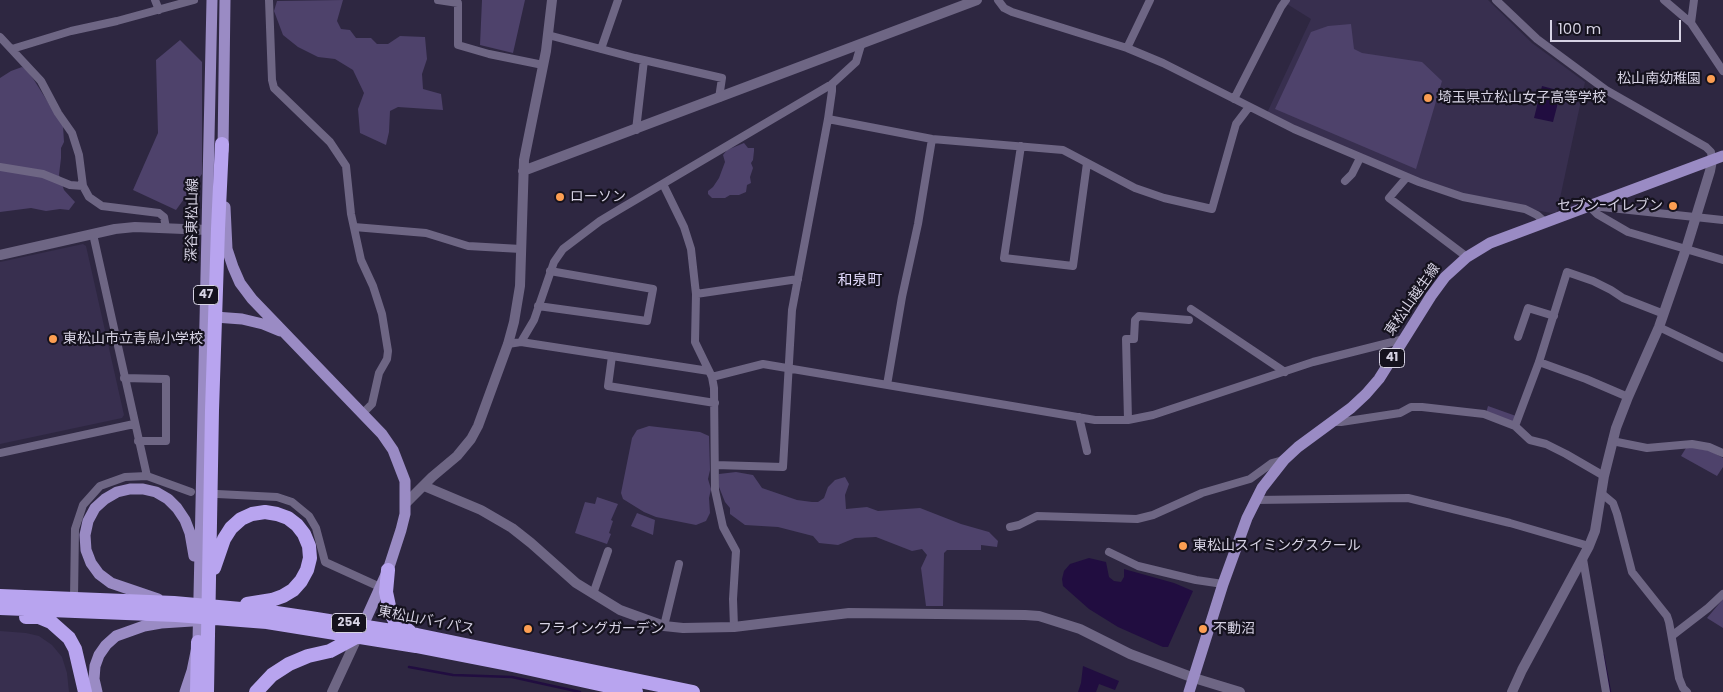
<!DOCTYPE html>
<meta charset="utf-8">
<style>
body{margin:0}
#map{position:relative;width:1723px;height:692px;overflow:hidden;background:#2e2741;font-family:Poppins,sans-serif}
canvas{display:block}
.scale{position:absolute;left:1550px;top:20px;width:131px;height:22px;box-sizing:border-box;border:2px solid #d7d3e4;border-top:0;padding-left:6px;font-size:15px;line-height:18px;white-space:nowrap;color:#d7d3e4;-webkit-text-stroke:4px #15121e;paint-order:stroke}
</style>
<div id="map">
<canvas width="1723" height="692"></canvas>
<div class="scale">100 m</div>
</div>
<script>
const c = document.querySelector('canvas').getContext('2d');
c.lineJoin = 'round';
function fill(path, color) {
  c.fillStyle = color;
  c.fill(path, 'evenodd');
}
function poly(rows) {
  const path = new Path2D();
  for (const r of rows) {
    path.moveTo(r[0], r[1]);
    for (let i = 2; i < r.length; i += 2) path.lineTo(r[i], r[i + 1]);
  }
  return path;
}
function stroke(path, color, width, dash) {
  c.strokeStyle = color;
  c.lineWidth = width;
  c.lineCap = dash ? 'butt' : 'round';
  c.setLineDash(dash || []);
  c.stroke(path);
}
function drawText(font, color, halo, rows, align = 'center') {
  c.font = font + ' Poppins,"Noto Sans JP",sans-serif';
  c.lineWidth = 4.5;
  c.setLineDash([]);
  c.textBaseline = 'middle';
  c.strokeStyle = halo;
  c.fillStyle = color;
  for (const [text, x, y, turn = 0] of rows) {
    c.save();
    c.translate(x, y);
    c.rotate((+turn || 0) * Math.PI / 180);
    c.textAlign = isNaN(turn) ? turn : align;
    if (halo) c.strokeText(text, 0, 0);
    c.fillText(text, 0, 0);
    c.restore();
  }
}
const built = poly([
 [1290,0,1488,0,1532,43,1585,82,1557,212,1551,213,1498,203,1425,182,1267,113,1311,19,1287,4],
 [83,244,86,246,124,415,122,418,0,444,0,262],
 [0,631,26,633,39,636,52,645,62,657,67,673,69,692,0,692]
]);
const green = poly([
 [343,0,337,21,341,29,350,30,356,38,371,38,377,44,388,44,400,36,425,37,427,59,422,74,423,89,441,94,443,110,398,107,390,111,389,132,386,145,360,133,358,109,364,93,353,70,335,59,318,57,298,47,283,35,274,11,277,1],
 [482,0,525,0,513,53,480,45],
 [1351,24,1354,49,1362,53,1422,62,1442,81,1416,169,1275,109,1311,32,1328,26],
 [180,40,202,62,202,174,176,210,133,190,158,133,156,60],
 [22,67,27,70,34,80,63,126,64,142,61,148,61,158,59,175,64,190,75,202,69,210,60,209,46,211,31,208,0,212,0,78,11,71],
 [744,143,748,148,754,148,754,151,753,160,751,163,753,168,750,177,751,183,747,185,746,192,739,195,730,195,725,198,712,198,708,194,708,191,713,187,719,178,725,162,723,155,727,150],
 [1488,406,1516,416,1513,421,1510,422,1486,413],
 [649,426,700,432,709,436,710,470,708,479,711,489,709,498,710,513,706,521,696,525,656,517,644,512,623,499,621,493,632,438,637,430],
 [1686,448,1696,448,1711,451,1723,458,1723,467,1717,476,1681,456],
 [736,472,753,475,762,488,797,500,812,502,818,502,824,498,828,487,835,480,845,477,849,484,845,495,846,509,867,507,878,511,920,508,961,524,989,532,998,541,997,547,981,545,981,550,947,550,944,553,943,606,926,606,921,568,927,555,922,549,912,551,876,537,855,538,838,545,819,543,813,536,778,527,745,525,730,514,730,508,725,502,719,487,719,474],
 [597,497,618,504,611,520,613,521,609,533,611,534,607,544,575,533,585,502,595,504],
 [637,513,655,520,653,535,631,526],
 [1723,599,1723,628,1707,618]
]);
const water = poly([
 [1542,86,1561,91,1553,122,1534,118],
 [1089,558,1106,562,1109,577,1114,581,1121,582,1124,577,1124,569,1174,583,1193,591,1168,647,1163,647,1118,627,1089,609,1063,586,1062,579,1064,571,1070,564],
 [1083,666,1119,681,1115,690,1099,684,1096,692,1078,692,1081,683]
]);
const stream = poly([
 [1603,655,1610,692],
 [409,667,453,675,512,677,580,692]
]);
const street = poly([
 [155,0,159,10],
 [269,0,272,80,274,88,330,142,346,166,351,214,361,260,373,286,382,314,388,351,387,359,379,373,372,404,363,413],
 [438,0,458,3,458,45,489,54,543,65],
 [998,0,1004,8,1012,12,1127,48,1163,63,1294,129,1419,182,1463,197,1525,209,1537,215,1545,222],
 [1496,0,1537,39,1606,90,1706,147,1711,152,1712,160],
 [1664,0,1691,23],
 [1694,0,1691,23,1723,71],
 [548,35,635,58,722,78,719,98],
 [0,37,41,81,58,113,72,133,79,155,83,186],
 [1127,48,1150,0],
 [12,49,71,31,117,21,194,0],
 [601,49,618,0],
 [1234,99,1281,7,1286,0],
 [828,119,932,139,1063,150,1135,188,1164,198,1212,209,1236,124,1249,107],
 [636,130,644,60],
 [1021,146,1004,258,1073,266,1087,163],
 [0,167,43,174,70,185,83,186,89,197,102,206,159,213,164,217,166,228],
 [1407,177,1389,198,1467,257],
 [1345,181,1352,174,1360,158],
 [663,184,684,227,691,249,696,294,695,342,712,377,714,388,715,490,723,527,736,551,733,599,734,627],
 [1588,205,1597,214,1628,232,1723,260],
 [1592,206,1723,220],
 [354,227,426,233,468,246,521,249],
 [93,234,147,476],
 [696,294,798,279],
 [538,306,647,321,653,289,550,271],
 [1191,309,1285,372],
 [1659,327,1723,358],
 [1518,337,1528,308,1554,316],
 [521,342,709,371],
 [508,344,521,342,534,320,554,262,563,249,600,221,620,209,832,84,856,62,861,45],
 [612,356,608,386,715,403],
 [1539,362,1586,379,1628,397],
 [712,377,763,364,1095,420,1128,420,1153,415,1313,362,1404,339],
 [124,378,166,379,166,441,138,441],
 [887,385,902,297,918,224,932,139],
 [1079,417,1087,451],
 [1128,420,1126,339,1134,339,1135,320,1139,316,1189,320],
 [1333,422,1341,422,1400,413,1411,407,1422,407,1484,414,1515,426,1530,440,1546,444,1566,454,1604,476],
 [1515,426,1539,362,1567,272,1593,281,1611,290,1623,298,1664,314],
 [1612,441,1647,448,1692,444,1709,447,1723,453],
 [0,453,134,424],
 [715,465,783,467,792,310,828,119,832,91,832,84],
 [1601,493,1613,503,1617,514,1632,572,1667,616,1669,622,1679,678,1683,688,1687,692],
 [217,494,277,497,292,502,309,516,316,528,325,562,380,587],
 [1255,500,1408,498,1510,523,1589,546],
 [1010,527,1019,525,1037,516,1137,519,1153,515,1202,493,1250,479,1272,463,1283,460],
 [1109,552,1138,566,1196,580,1223,584],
 [1583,559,1606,692],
 [593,594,608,551],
 [74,598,75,529,83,505,100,486,125,477,147,476,191,492],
 [664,626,679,564],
 [1673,635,1708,608,1723,594]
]);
const secondary = poly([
 [523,171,977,0],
 [0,255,115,229,135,227,208,230],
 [424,486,481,510,512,528,531,543,576,583,620,610,664,626,683,628,734,627,849,613,1025,615,1039,616,1080,629,1130,654,1194,678,1240,692],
 [405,504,432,477,457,456,471,439,478,426,508,344,514,322,520,286,524,160,546,51,552,0],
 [332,692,358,636],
 [1512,692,1522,670,1589,546,1595,531,1604,476,1616,428,1628,397,1659,327,1686,249,1710,171,1712,160]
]);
const primary = poly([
 [223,151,225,0],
 [225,207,227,249,233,267,240,283,252,299,382,434,393,450,405,481,405,514,401,530,388,570,360,632],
 [215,317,242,319,263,324,280,331],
 [158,599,111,583,99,574,91,563,86,550,85,535,88,521,95,508,105,499,117,492,130,489,143,489,156,492,168,499,177,508,185,520,190,533,194,556],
 [97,692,94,679,95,666,99,655,106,645,116,636,144,626,161,623,192,621],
 [185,692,192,671,198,642,212,0],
 [1189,692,1223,584,1247,518,1262,488,1284,460,1298,447,1351,408,1366,394,1379,379,1431,296,1445,277,1467,257,1490,243,1723,156]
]);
const highway = poly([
 [214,568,224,539,231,528,241,519,252,514,265,512,277,514,288,518,297,525,304,534,309,546,310,558,307,570,301,581,293,590,283,596,272,600,247,604],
 [388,570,386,592,390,611,394,619,410,632],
 [0,596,174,603,263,611,310,618,417,635,693,692],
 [0,608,176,615,267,622,416,646,508,664,636,692],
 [26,617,39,617,51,622,69,638,75,649,85,692],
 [197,692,198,642],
 [207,692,212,410,218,229,222,144],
 [256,692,272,675,289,664,308,656,330,651,358,636]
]);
const markers = [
 [1711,79,5,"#fc9e52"],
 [1428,98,5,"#fc9e52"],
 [560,197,5,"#fc9e52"],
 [1673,206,5,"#fc9e52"],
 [53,339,5,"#fc9e52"],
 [1183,546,5,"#fc9e52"],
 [528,629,5,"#fc9e52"],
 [1203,629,5,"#fc9e52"]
];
const shields = [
 [206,295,25],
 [1392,358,25],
 [349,623,35]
];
const shieldNames = [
 ["47",206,295],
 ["41",1392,358],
 ["254",349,623]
];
const poiNames = [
 ["松山南幼稚園",1701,79,"right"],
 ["埼玉県立松山女子高等学校",1438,98],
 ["ローソン",570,197],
 ["セブン-イレブン",1663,206,"right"],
 ["東松山市立青鳥小学校",63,339],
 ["東松山スイミングスクール",1193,546],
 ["フライングガーデン",538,629],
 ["不動沼",1213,629]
];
const streetNames = [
 ["深谷東松山線",193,220,-89],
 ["東松山越生線",1413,300,-55],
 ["東松山バイパス",426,621,11]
];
const neighbourhoodNames = [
 ["和泉町",860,281]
];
fill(built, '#382f4f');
fill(green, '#4e426b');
fill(water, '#210d40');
stroke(stream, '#210d40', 2.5);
stroke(street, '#6e6684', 8);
stroke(secondary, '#6e6684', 10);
stroke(primary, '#9a8bc4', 11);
stroke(highway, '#b8a4ef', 14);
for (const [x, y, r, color] of markers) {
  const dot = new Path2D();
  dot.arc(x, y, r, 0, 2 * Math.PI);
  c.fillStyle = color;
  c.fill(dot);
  stroke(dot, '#15121e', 2);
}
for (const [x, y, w] of shields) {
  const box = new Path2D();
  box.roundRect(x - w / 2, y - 9.5, w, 19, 4);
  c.fillStyle = '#15121e';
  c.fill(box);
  stroke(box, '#d7d3e4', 1);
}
drawText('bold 12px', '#d7d3e4', null, shieldNames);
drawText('14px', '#d7d3e4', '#15121e', poiNames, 'left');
drawText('14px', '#d7d3e4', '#15121e', streetNames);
drawText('15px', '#dfd7f9', '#15121e', neighbourhoodNames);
</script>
